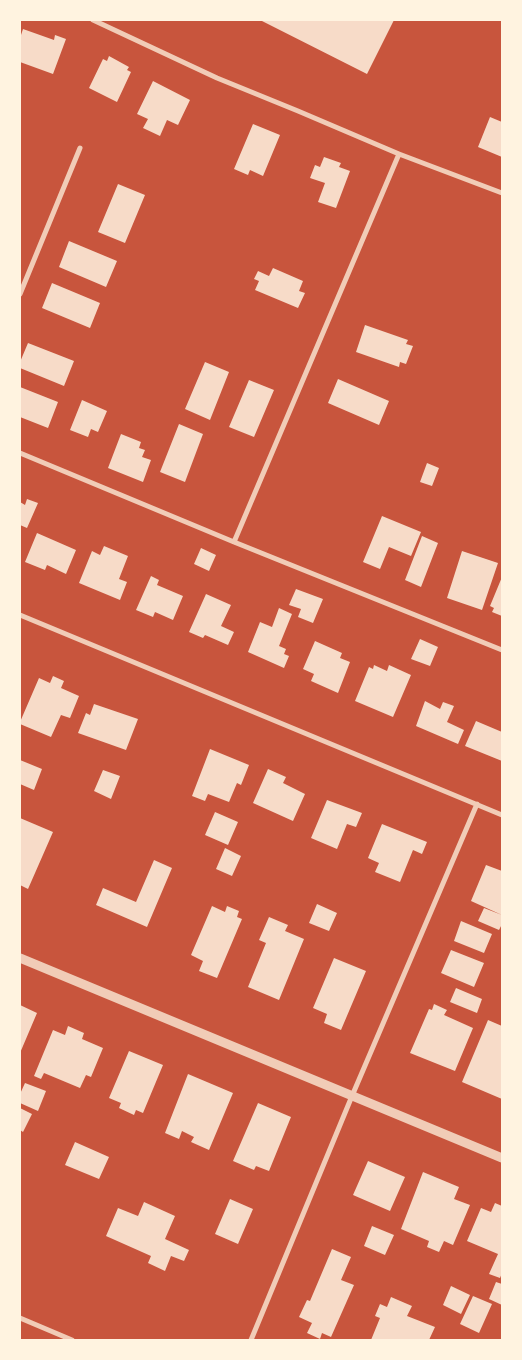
<!DOCTYPE html>
<style>
body{margin:0}
#map{position:relative;width:522px;height:1360px;overflow:hidden;background:#c8553d;font-family:"Archivo Narrow",sans-serif}
canvas{display:block}
.frame{position:absolute;inset:0;border:21px solid #fff3e0;pointer-events:none}
</style>
<div id="map">
<canvas width="522" height="1360"></canvas>
<div class="frame"></div>
</div>
<script>
const c = document.querySelector('canvas').getContext('2d');
c.lineJoin = 'round';
function fill(path, color) {
  c.fillStyle = color;
  c.fill(path, 'evenodd');
}
function poly(rows) {
  const path = new Path2D();
  for (const r of rows) {
    path.moveTo(r[0], r[1]);
    for (let i = 2; i < r.length; i += 2) path.lineTo(r[i], r[i + 1]);
  }
  return path;
}
function stroke(path, color, width, dash) {
  c.strokeStyle = color;
  c.lineWidth = width;
  c.lineCap = dash ? 'butt' : 'round';
  c.setLineDash(dash || []);
  c.stroke(path);
}
const building = poly([
 [260,20,394,20,367,74],
 [23,29,54,40,55,35,66,39,53,74,20,62,20,38],
 [109,56,129,67,127,70,131,72,117,102,89,88,103,59,107,61],
 [153,81,190,100,178,125,167,120,160,136,143,128,148,119,137,114],
 [490,117,502,122,502,157,478,147],
 [253,124,280,135,263,176,250,170,248,175,234,169],
 [324,157,341,163,339,167,350,171,336,208,318,202,325,183,310,178,315,165,320,167],
 [118,184,145,195,125,243,98,232],
 [69,241,117,261,106,287,59,267],
 [273,268,303,281,299,291,305,293,298,308,255,290,259,281,254,279,258,271,269,276],
 [52,283,100,303,90,328,42,308],
 [365,325,408,340,406,344,413,346,406,364,400,362,399,367,356,352],
 [28,343,74,361,64,386,20,368,20,362],
 [205,362,229,372,210,420,185,409],
 [338,379,389,401,379,425,328,403],
 [249,380,274,390,254,437,229,427],
 [20,387,58,402,48,428,20,417],
 [82,400,107,411,98,432,91,429,88,437,70,430],
 [179,424,203,434,185,482,160,472],
 [121,434,141,442,139,448,145,450,142,457,151,460,143,482,108,468],
 [427,463,439,468,432,486,420,482],
 [27,499,38,503,27,528,20,525,20,502,25,505],
 [382,516,421,532,411,556,389,547,380,569,363,562],
 [37,533,76,550,66,574,47,565,45,570,25,562],
 [422,536,438,543,421,587,405,580],
 [104,546,128,556,119,579,127,582,120,600,79,583,92,551,100,555],
 [201,548,216,555,209,571,194,564],
 [462,551,498,563,482,610,447,598],
 [151,576,159,580,157,585,183,596,173,620,155,612,153,617,136,610],
 [502,577,502,616,492,612,494,608,490,606],
 [296,589,323,599,313,623,298,617,301,609,289,605],
 [206,594,231,605,221,626,234,632,228,645,205,635,203,638,189,632],
 [279,608,292,614,279,646,286,649,284,654,289,656,284,668,248,652,260,622,272,627],
 [420,639,438,647,430,666,411,659],
 [315,641,342,653,340,658,350,662,338,693,311,681,314,674,303,669],
 [374,665,387,671,389,665,411,675,393,717,355,701,369,667,373,669],
 [53,676,64,681,61,688,79,696,70,718,61,715,51,737,20,724,20,722,39,678,50,683],
 [425,701,440,709,443,702,454,706,447,722,464,730,458,744,416,726],
 [94,704,138,719,126,750,78,733,86,713,90,715],
 [476,721,502,732,502,761,465,746],
 [210,749,249,765,241,785,237,783,229,802,208,794,205,801,192,796],
 [20,760,42,769,34,790,20,784],
 [268,769,286,777,283,783,305,794,293,821,253,803],
 [103,770,120,776,111,799,94,791],
 [327,800,362,813,356,827,347,824,337,849,311,838],
 [215,812,238,822,228,845,205,835],
 [20,818,53,832,28,889,20,885],
 [382,824,427,842,422,854,413,850,400,882,375,872,379,863,368,858],
 [225,848,241,856,232,876,216,869],
 [154,860,172,868,147,927,96,905,103,888,136,902],
 [486,865,502,871,502,915,471,901],
 [317,904,337,913,329,931,309,923],
 [212,906,225,912,227,906,239,911,237,917,242,919,217,978,199,971,203,961,191,955],
 [484,908,502,915,502,924,499,930,478,921],
 [269,917,288,925,285,931,304,939,279,1000,248,987,266,943,259,940],
 [461,921,492,934,484,953,454,941],
 [451,950,484,963,474,987,441,973],
 [334,958,366,971,341,1030,324,1023,327,1014,313,1008],
 [456,988,482,999,477,1013,450,1002],
 [434,1004,447,1010,444,1015,473,1028,455,1071,410,1053,429,1009,432,1010],
 [20,1005,37,1013,20,1053],
 [488,1020,502,1026,502,1099,462,1082],
 [68,1026,84,1033,82,1039,103,1048,91,1077,86,1075,80,1088,44,1073,41,1079,34,1076,53,1030,65,1035],
 [129,1051,163,1065,143,1113,136,1110,134,1115,119,1108,121,1103,109,1098],
 [188,1074,233,1093,209,1150,191,1142,194,1137,182,1131,179,1139,165,1133],
 [25,1083,46,1091,38,1111,20,1103,20,1094],
 [258,1103,291,1117,269,1171,256,1166,254,1170,233,1161],
 [20,1108,32,1114,23,1132,20,1130],
 [75,1142,109,1157,99,1179,65,1165],
 [368,1161,405,1177,390,1211,353,1195],
 [423,1172,459,1187,454,1199,470,1205,453,1245,444,1241,439,1252,427,1247,429,1241,401,1229],
 [230,1199,253,1209,238,1244,215,1234],
 [144,1202,175,1216,165,1239,189,1250,184,1261,171,1256,165,1271,148,1263,151,1256,106,1236,118,1208,138,1216],
 [495,1203,502,1206,502,1273,500,1278,489,1274,498,1254,467,1241,481,1208,491,1212],
 [372,1226,394,1235,385,1255,364,1246],
 [332,1249,351,1257,341,1280,354,1285,331,1337,322,1333,320,1339,307,1333,312,1323,299,1317,307,1300,310,1301],
 [496,1282,502,1284,502,1305,489,1299],
 [451,1286,470,1295,461,1314,443,1305],
 [473,1296,492,1304,479,1333,460,1324],
 [391,1297,412,1306,407,1316,435,1327,429,1340,371,1340,380,1318,375,1316,380,1304,387,1307]
]);
const minor = poly([
 [93,20,217,78,298,111,399,154,502,193],
 [20,294,80,148],
 [20,453,234,542,502,650],
 [234,542,399,154],
 [20,615,502,815],
 [20,1318,72,1340],
 [251,1340,352,1096,477,804]
]);
const tertiary = poly([
 [20,958,502,1158]
]);
fill(building, '#f7dbc8');
stroke(minor, '#f1ccb7', 5);
stroke(tertiary, '#f1ccb7', 9);
</script>
